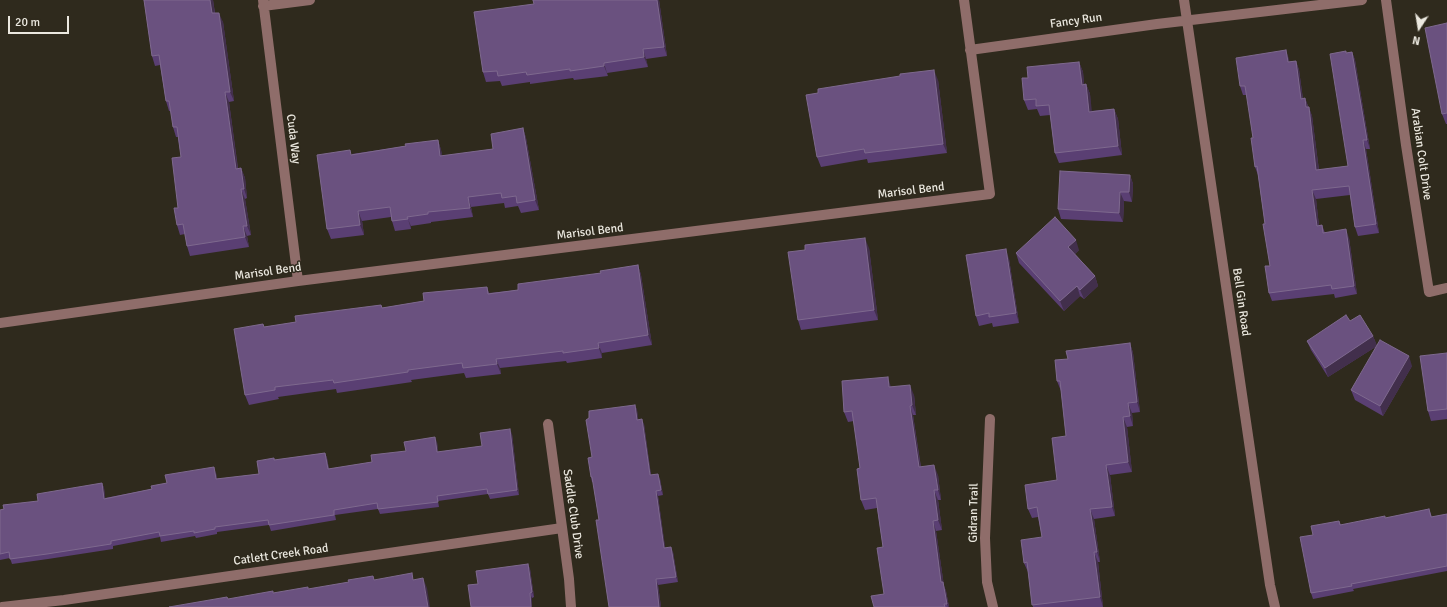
<!DOCTYPE html>
<style>
body{margin:0}
#map{position:relative;width:1447px;height:607px;overflow:hidden;background:#2f2a1d;font-family:Signika,sans-serif}
canvas{display:block}
.north{position:absolute;left:1399px;top:8px;width:40px;height:40px;-webkit-text-stroke:3px #2f2a1d;paint-order:stroke;rotate:192deg;font-size:11px;font-weight:700;line-height:16px;text-align:center;color:#ebe8df}
.north::after{content:'';display:block;margin:auto;width:14px;height:18px;background:#ebe8df;clip-path:polygon(50% 0,100% 100%,50% 72%,0 100%)}
.scale{position:absolute;left:8px;top:16px;width:61px;height:18px;box-sizing:border-box;border:2px solid #ebe8df;border-top:0;padding-left:5px;font-size:12px;line-height:14px;white-space:nowrap;color:#ebe8df;-webkit-text-stroke:3px #2f2a1d;paint-order:stroke}
</style>
<div id="map">
<canvas width="1447" height="607"></canvas>
<div class="north">N</div>
<div class="scale">20 m</div>
</div>
<script>
const c = document.querySelector('canvas').getContext('2d');
c.lineJoin = 'round';
function poly(rows) {
  const path = new Path2D();
  for (const r of rows) {
    path.moveTo(r[0], r[1]);
    for (let i = 2; i < r.length; i += 2) path.lineTo(r[i], r[i + 1]);
  }
  return path;
}
function stroke(path, color, width, dash) {
  c.strokeStyle = color;
  c.lineWidth = width;
  c.lineCap = dash ? 'butt' : 'round';
  c.setLineDash(dash || []);
  c.stroke(path);
}
function fill(path, color) {
  c.fillStyle = color;
  c.fill(path, 'evenodd');
}
function drawText(font, color, halo, rows, align = 'center') {
  c.font = font + ' Signika,sans-serif';
  c.lineWidth = 3;
  c.setLineDash([]);
  c.textBaseline = 'middle';
  c.strokeStyle = halo;
  c.fillStyle = color;
  for (const [text, x, y, turn = 0] of rows) {
    c.save();
    c.translate(x, y);
    c.rotate((+turn || 0) * Math.PI / 180);
    c.textAlign = isNaN(turn) ? turn : align;
    if (halo) c.strokeText(text, 0, 0);
    c.fillText(text, 0, 0);
    c.restore();
  }
}
const minor = poly([
 [263,0,298,281],
 [1184,0,1270,585,1275,607],
 [1386,0,1406,145,1429,292,1447,288],
 [263,6,310,0],
 [970,50,1157,24,1362,0],
 [0,323,298,281,990,194,964,0],
 [990,419,985,538,987,582,993,607],
 [548,424,569,579,571,607],
 [2,607,64,600,562,528]
]);
const wall = poly([
 [144,0,213,0,215,13,223,22,234,101,229,102,238,168,241,168,245,178,247,198,245,199,251,235,247,236,249,247,190,256,187,246,185,234,180,235,177,225,181,157,178,137,176,137,173,127,171,111,169,111,166,101,160,65,155,66,152,56],
 [536,0,659,0,667,56,646,59,648,67,607,73,608,76,574,80,573,78,530,84,530,82,502,86,500,81,486,82,483,72,534,4],
 [1447,23,1447,124,1446,124,1442,114],
 [1286,50,1289,62,1296,61,1299,70,1303,99,1305,98,1312,116,1319,170,1348,166,1347,53,1352,52,1355,60,1370,149,1366,149,1379,233,1358,236,1355,227,1350,195,1316,199,1319,226,1322,225,1325,233,1349,238,1357,294,1335,298,1334,294,1272,301,1269,293,1270,266,1265,224,1258,175,1255,167,1253,138,1247,95,1243,95,1240,86],
 [1079,62,1083,72,1084,85,1086,84,1090,94,1091,111,1114,109,1118,119,1122,155,1059,163,1055,153,1050,115,1040,116,1037,109,1028,110,1024,100,1028,78],
 [938,80,947,153,868,163,867,159,821,167,817,157],
 [523,128,526,138,539,210,521,213,518,206,505,208,504,203,471,207,473,217,431,222,431,223,411,226,411,229,395,231,392,221,391,217,362,221,364,235,331,239,327,229,352,154,406,146,438,140,441,150,442,156,493,149],
 [1130,175,1133,184,1132,202,1124,201,1123,222,1061,219,1058,209],
 [869,248,878,320,801,330,798,320],
 [1079,250,1075,254,1095,276,1098,286,1084,299,1080,296,1064,311,1019,263,1016,253],
 [1009,259,1019,323,993,327,992,323,979,326,976,316],
 [638,265,641,275,652,345,602,353,602,358,567,363,566,361,500,368,501,374,466,378,464,373,411,380,412,382,337,393,336,389,278,397,279,399,249,405,245,395,264,327,296,322,381,305,382,308,424,301,487,287,489,293,518,290],
 [1350,321,1373,336,1377,346,1328,377,1311,350,1307,341],
 [1130,343,1133,353,1140,412,1132,413,1133,426,1127,427,1132,472,1110,475,1115,516,1094,519,1100,562,1098,562,1103,607,1033,607,1028,572,1024,563,1042,537,1038,517,1032,518,1028,509,1057,480,1066,436,1061,391,1057,381,1068,359],
 [1447,353,1447,419,1431,421,1428,411],
 [1412,366,1383,416,1355,400,1351,390],
 [891,387,914,395,916,415,913,415,921,467,938,475,941,500,938,500,942,530,936,531,944,586,946,591,949,607,874,607,884,594,883,547,877,508,865,510,861,500,860,468,854,421,848,422,844,412],
 [635,405,637,410,638,420,644,424,651,475,660,479,663,495,658,496,665,548,673,552,678,582,658,585,661,607,609,607,599,520,593,482,592,482,591,477,592,457],
 [512,434,519,495,490,499,488,494,438,501,439,507,380,514,378,509,335,515,336,520,271,531,269,525,217,532,217,534,196,538,195,536,161,542,160,537,113,546,113,549,48,559,12,564,10,558,0,560,0,510,38,501,102,483,104,488,105,498,152,489,167,483,216,473,217,479,259,474,274,458,275,460,325,453,327,458,329,469,372,462,406,451,437,442,438,452,482,446],
 [1429,509,1432,517,1447,514,1447,571,1353,589,1354,591,1313,599,1311,593,1339,521,1341,525,1386,518],
 [528,564,530,569,534,597,532,598,478,584]
]);
const shadedWall = poly([
 [210,0,213,0,216,23,212,13],
 [657,0,659,0,667,56,664,47],
 [219,13,223,22,234,101,230,92],
 [643,49,646,59,648,67,644,57],
 [1286,50,1289,59,1291,71,1288,62],
 [1352,52,1355,60,1370,149,1367,140],
 [1296,61,1299,70,1304,108,1301,99],
 [1079,62,1083,72,1085,95,1082,85],
 [604,63,607,73,608,76,604,66],
 [934,70,938,80,947,153,943,144],
 [1086,84,1090,94,1093,121,1089,112],
 [225,92,229,102,239,179,236,169],
 [1305,98,1308,107,1306,107],
 [1309,107,1312,116,1320,179,1316,170],
 [1114,109,1118,119,1122,155,1118,146],
 [523,128,526,138,539,210,535,200],
 [438,140,441,150,444,166,440,156],
 [1363,140,1366,149,1379,233,1376,224],
 [241,168,245,178,247,198,244,189],
 [1130,175,1133,184,1132,202,1129,192],
 [241,189,245,199,251,235,247,226],
 [1312,190,1316,199,1320,235,1317,226],
 [1120,192,1124,201,1123,222,1119,213],
 [468,197,471,207,473,217,470,208],
 [358,211,362,221,364,235,360,225],
 [407,217,411,226,411,229,408,219],
 [243,226,247,236,249,247,245,237],
 [1346,229,1349,238,1357,294,1354,286],
 [865,238,869,248,878,320,874,310],
 [1076,240,1079,250,1072,257,1068,247],
 [1006,249,1009,259,1019,323,1016,313],
 [638,265,641,275,652,345,648,335],
 [1095,276,1098,286,1084,299,1080,290],
 [1077,286,1080,296,1064,311,1060,301],
 [1373,336,1377,346,1328,377,1325,368],
 [598,343,602,353,602,358,599,348],
 [1130,343,1133,353,1140,412,1137,402],
 [1409,356,1412,366,1383,416,1380,406],
 [496,359,500,368,501,374,497,364],
 [888,377,891,387,889,387],
 [910,385,914,395,916,415,912,405],
 [1128,403,1132,413,1133,426,1130,416],
 [635,405,637,410,639,425,637,420],
 [910,406,913,415,922,477,919,467],
 [1123,417,1127,427,1132,472,1128,462],
 [642,419,644,424,651,480,650,475],
 [510,429,512,434,519,495,517,490],
 [435,437,437,442,439,457,437,452],
 [325,453,327,458,329,474,328,469],
 [934,465,938,475,941,500,938,490],
 [1106,465,1110,475,1115,516,1112,507],
 [214,467,216,473,218,484,216,479],
 [658,474,660,479,663,495,661,490],
 [102,483,104,488,106,504,104,499],
 [934,490,938,500,942,530,938,520],
 [656,491,658,496,666,553,664,548],
 [1090,509,1094,519,1100,562,1097,552],
 [933,521,936,531,944,586,946,591,949,607,948,607,947,604,941,582],
 [671,547,673,552,678,582,676,577],
 [1094,552,1098,562,1103,607,1100,597],
 [528,564,530,569,534,597,532,592],
 [423,578,427,588,430,607,428,607],
 [656,579,658,585,661,607,659,607],
 [530,593,532,598,532,607,531,607]
]);
const building = poly([
 [144,0,210,0,212,13,219,13,230,92,225,92,236,169,241,168,244,189,241,189,247,226,243,226,245,237,187,246,183,224,177,225,174,208,178,208,172,158,181,157,177,127,173,127,169,101,166,101,159,55,152,56,144,0],
 [533,0,657,0,664,47,643,49,644,57,604,63,604,66,570,71,570,69,527,75,526,72,498,76,497,71,483,72,474,12,534,4,533,0],
 [1447,23,1447,113,1442,114,1425,28,1447,23],
 [1286,50,1288,62,1296,61,1301,99,1305,98,1306,107,1309,107,1316,170,1348,166,1330,54,1346,51,1346,53,1352,52,1367,140,1363,140,1376,224,1355,227,1349,186,1312,190,1317,226,1322,225,1323,233,1346,229,1354,286,1332,289,1331,285,1269,293,1265,266,1270,266,1263,224,1265,224,1257,166,1255,167,1251,138,1253,138,1245,86,1240,86,1236,58,1286,50],
 [1079,62,1082,85,1086,84,1089,112,1114,109,1118,146,1055,153,1049,105,1036,106,1036,99,1024,100,1022,78,1028,78,1027,67,1079,62],
 [934,70,943,144,865,153,864,149,817,157,806,95,818,93,818,89,900,76,900,74,934,70],
 [523,128,535,200,517,203,516,196,502,198,501,193,468,197,470,208,428,212,428,214,407,217,408,219,392,221,390,207,358,211,360,225,327,229,317,155,350,150,351,155,406,146,405,144,438,140,440,156,493,149,491,134,523,128],
 [1060,171,1130,175,1129,192,1120,192,1119,213,1058,209,1060,171],
 [1055,217,1076,240,1068,247,1095,276,1080,290,1077,286,1060,301,1016,253,1055,217],
 [865,238,874,310,798,320,788,252,805,250,805,245,865,238],
 [1006,249,1016,313,989,317,989,313,976,316,966,255,1006,249],
 [638,265,648,335,598,343,599,348,563,353,563,351,496,359,497,364,463,368,462,363,408,370,408,372,334,383,333,380,275,387,275,390,245,395,234,329,263,324,264,327,296,322,295,316,381,305,382,308,424,301,423,293,487,287,488,294,518,290,518,284,601,273,600,271,638,265],
 [1346,315,1350,321,1360,315,1373,336,1325,368,1307,341,1346,315],
 [1380,340,1409,356,1380,406,1351,390,1380,340],
 [1130,343,1137,402,1128,403,1130,416,1123,417,1128,462,1106,465,1112,507,1090,509,1097,552,1094,552,1100,597,1032,605,1027,562,1024,563,1021,540,1042,537,1037,507,1028,509,1025,485,1057,480,1052,438,1066,436,1060,381,1057,381,1055,360,1068,359,1066,351,1130,343],
 [1447,353,1447,409,1428,411,1420,356,1447,353],
 [888,377,889,387,910,385,912,405,910,406,919,467,934,465,938,490,934,490,938,520,933,521,941,582,943,582,947,604,944,604,945,607,874,607,871,596,884,594,877,548,883,547,876,498,861,500,857,469,860,468,852,411,844,412,842,381,888,377],
 [635,405,637,420,642,419,650,475,658,474,661,490,656,491,664,548,671,547,676,577,656,579,659,607,609,607,596,520,599,520,592,477,591,477,588,458,592,457,586,420,589,418,589,411,635,405],
 [510,429,517,490,488,494,487,489,437,496,438,502,378,509,377,503,334,510,334,515,269,525,268,520,215,527,215,529,194,533,194,531,160,536,159,532,111,541,111,544,47,554,10,559,9,552,0,554,0,510,4,509,3,505,38,501,37,494,102,483,104,499,152,489,151,486,167,483,165,475,214,467,216,479,259,474,257,461,274,458,274,460,325,453,328,469,372,462,371,455,406,451,404,442,435,437,437,452,482,446,480,433,510,429],
 [1429,509,1431,517,1447,514,1447,566,1351,584,1352,586,1311,593,1300,537,1313,535,1311,526,1339,521,1340,525,1385,516,1385,518,1429,509],
 [528,564,532,592,530,593,531,607,471,607,468,585,478,584,476,571,528,564],
 [412,573,413,580,423,578,428,607,169,607,227,597,228,599,273,591,273,593,308,587,308,589,349,582,348,580,373,576,374,580,412,573]
]);
const streetNames = [
 ["Fancy Run",1076,21,-8],
 ["Cuda Way",293,139,83],
 ["Arabian Colt Drive",1421,154,82],
 ["Marisol Bend",911,191,-7],
 ["Marisol Bend",590,232,-7],
 ["Marisol Bend",268,272,-8],
 ["Bell Gin Road",1241,302,82],
 ["Gidran Trail",974,513,-89],
 ["Saddle Club Drive",573,514,82],
 ["Catlett Creek Road",281,555,-8]
];
stroke(minor, '#8f6d6a', 10);
fill(wall, '#5a3f73');
fill(shadedWall, '#422f4c');
fill(building, '#6a517f');
stroke(building, '#7e698e', 1);
drawText('12px', '#ebe8df', '#2f2a1d', streetNames);
</script>
